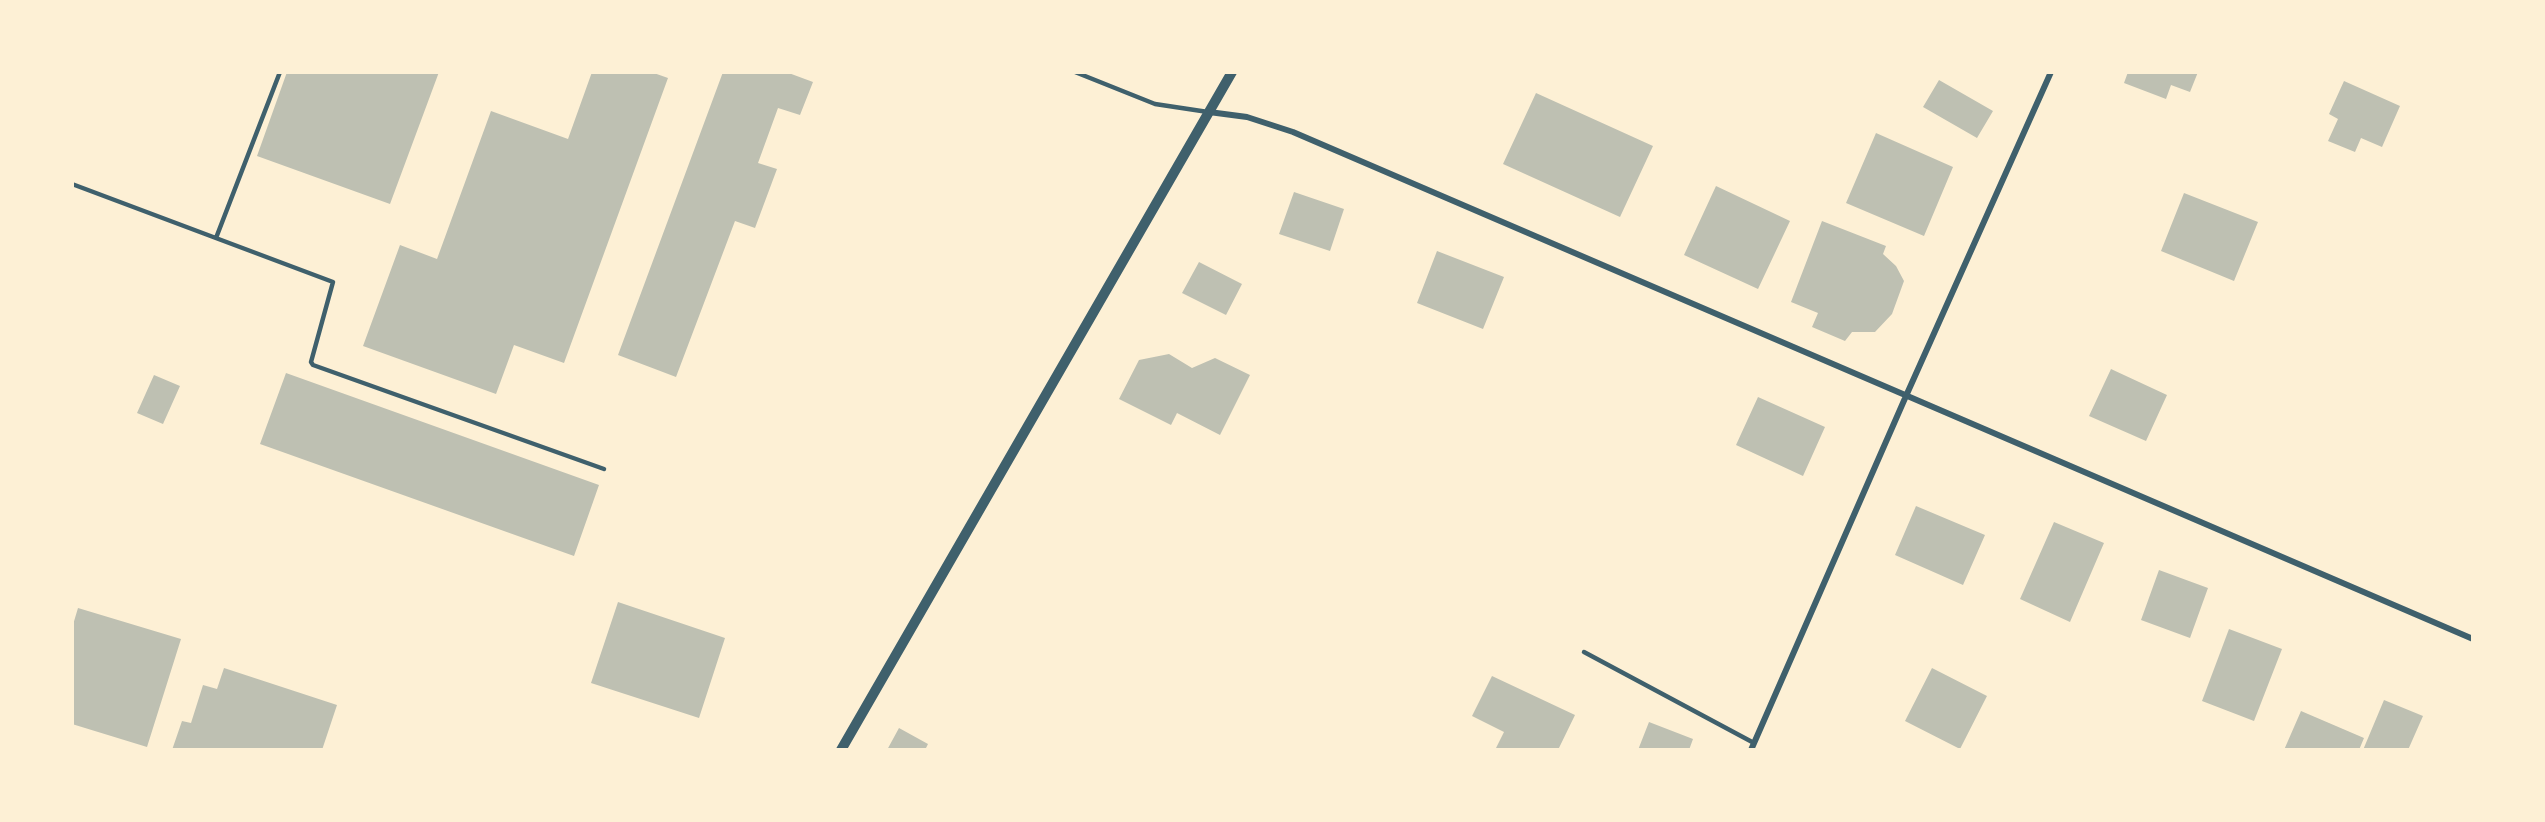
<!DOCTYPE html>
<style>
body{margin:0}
#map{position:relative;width:2545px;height:822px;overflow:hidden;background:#fdf0d5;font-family:"Sofia Sans Condensed",sans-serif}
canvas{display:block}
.frame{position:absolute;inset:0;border:74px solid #fdf0d5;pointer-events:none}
</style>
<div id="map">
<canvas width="2545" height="822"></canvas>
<div class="frame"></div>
</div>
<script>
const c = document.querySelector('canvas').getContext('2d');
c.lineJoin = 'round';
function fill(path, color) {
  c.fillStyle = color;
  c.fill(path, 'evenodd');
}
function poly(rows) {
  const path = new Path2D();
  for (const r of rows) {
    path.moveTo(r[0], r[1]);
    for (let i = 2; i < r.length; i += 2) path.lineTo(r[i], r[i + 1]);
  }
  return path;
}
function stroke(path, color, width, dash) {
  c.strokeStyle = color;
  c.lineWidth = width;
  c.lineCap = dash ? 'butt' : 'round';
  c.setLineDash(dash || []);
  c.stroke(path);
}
const building = poly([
 [287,72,439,72,390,204,257,156],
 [592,72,651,72,668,78,564,363,514,345,496,394,363,346,400,245,437,259,491,111,568,139],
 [723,72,786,72,813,82,800,115,778,108,758,163,777,169,755,228,735,221,676,377,618,355],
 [2128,72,2198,72,2190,92,2171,85,2166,99,2124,83],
 [1939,80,1993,111,1977,138,1923,107],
 [2344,81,2400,106,2382,147,2361,138,2355,152,2328,141,2338,119,2329,114],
 [1536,93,1653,146,1620,217,1503,164],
 [1876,133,1953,167,1924,236,1846,203],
 [1716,186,1790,221,1758,289,1684,255],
 [1294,192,1344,209,1330,251,1279,234],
 [2184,193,2258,222,2234,281,2161,251],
 [1822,221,1886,246,1883,254,1896,266,1904,281,1892,314,1875,332,1852,332,1845,341,1812,327,1818,313,1791,302],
 [1437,251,1504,277,1483,329,1417,303],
 [1199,262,1242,284,1226,315,1182,293],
 [1169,354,1192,368,1215,358,1250,375,1220,435,1177,413,1171,425,1119,399,1139,360],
 [2111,369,2167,395,2146,441,2089,416],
 [286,373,599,485,574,556,260,444],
 [154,375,180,386,163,424,137,413],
 [1758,397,1825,427,1803,476,1736,445],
 [1916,506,1985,535,1963,585,1895,555],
 [2054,522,2104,543,2070,622,2020,599],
 [2159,570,2208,588,2190,638,2141,620],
 [618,602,725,638,699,718,591,683],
 [78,608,181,639,147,747,72,724,72,628],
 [2229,629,2282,649,2254,721,2202,701],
 [224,668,337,705,322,750,172,750,182,721,191,723,203,685,217,689],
 [1932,668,1987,696,1960,749,1905,721],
 [1492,676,1575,715,1558,750,1496,748,1504,732,1472,716],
 [2384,700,2423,716,2408,750,2363,750],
 [2301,711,2364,738,2359,750,2284,750],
 [1649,722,1693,739,1689,750,1638,750],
 [899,728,928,744,925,750,887,750]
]);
const service = poly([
 [1075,72,1155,104,1208,112],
 [72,184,333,282,311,362,313,365,604,469],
 [216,238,280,72],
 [1584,652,1754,743]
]);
const minor = poly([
 [1209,112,1247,117,1293,132,2473,639],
 [1751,750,1906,396,2051,72]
]);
const tertiary = poly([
 [841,750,1232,72]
]);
fill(building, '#bec0b2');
stroke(service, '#3f606c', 4.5);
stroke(minor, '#3f606c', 6);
stroke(tertiary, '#3f606c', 10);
</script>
